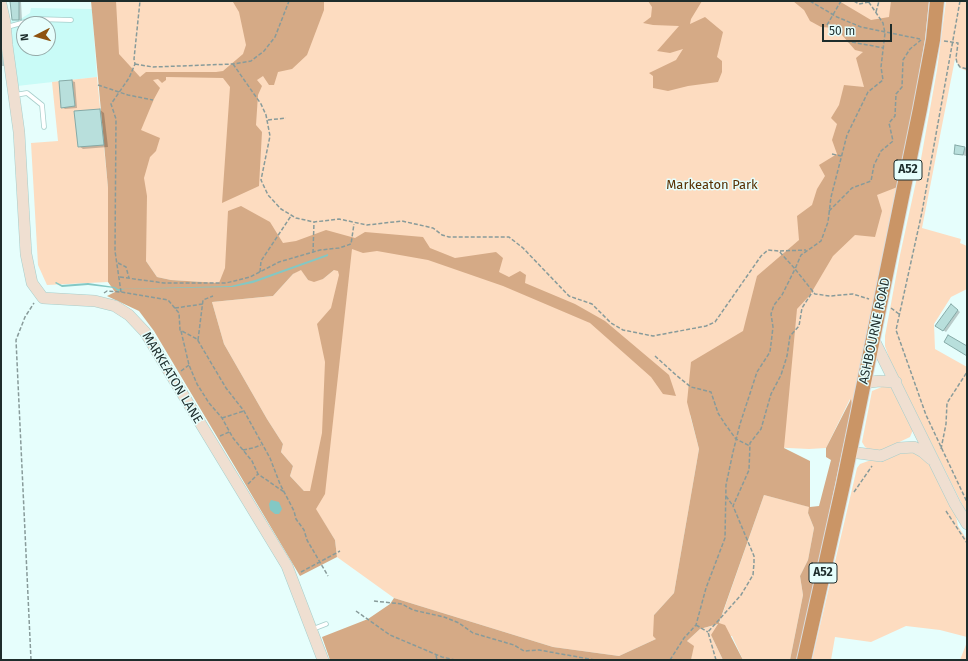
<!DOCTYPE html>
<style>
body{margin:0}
#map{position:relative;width:968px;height:661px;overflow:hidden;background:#e6fefc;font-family:"Fira Sans",sans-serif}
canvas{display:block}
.frame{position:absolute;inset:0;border:2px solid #1e2d2c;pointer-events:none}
.north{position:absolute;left:16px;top:16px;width:40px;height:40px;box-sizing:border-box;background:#e6fefc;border:1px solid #96aaa9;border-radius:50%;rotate:264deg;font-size:11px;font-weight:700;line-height:16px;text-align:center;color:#1e2d2c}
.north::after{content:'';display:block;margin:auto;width:14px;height:18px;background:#8e5310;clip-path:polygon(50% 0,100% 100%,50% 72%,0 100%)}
.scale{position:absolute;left:822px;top:24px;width:70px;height:18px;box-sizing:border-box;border:2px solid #1e2d2c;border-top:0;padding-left:5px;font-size:12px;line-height:14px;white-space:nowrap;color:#1e2d2c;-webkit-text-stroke:3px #e6fefc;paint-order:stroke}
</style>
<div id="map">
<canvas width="968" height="661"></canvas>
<div class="frame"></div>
<div class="north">N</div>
<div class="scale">50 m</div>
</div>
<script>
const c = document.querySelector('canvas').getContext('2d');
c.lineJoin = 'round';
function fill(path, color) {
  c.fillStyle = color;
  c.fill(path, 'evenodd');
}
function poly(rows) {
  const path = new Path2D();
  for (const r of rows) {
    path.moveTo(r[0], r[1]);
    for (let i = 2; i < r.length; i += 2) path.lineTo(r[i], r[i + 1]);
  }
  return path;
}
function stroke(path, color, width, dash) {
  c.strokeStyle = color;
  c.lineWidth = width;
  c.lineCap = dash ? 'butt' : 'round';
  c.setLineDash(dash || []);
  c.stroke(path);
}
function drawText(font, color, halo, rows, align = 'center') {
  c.font = font + ' "Fira Sans",sans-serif';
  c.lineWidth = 3;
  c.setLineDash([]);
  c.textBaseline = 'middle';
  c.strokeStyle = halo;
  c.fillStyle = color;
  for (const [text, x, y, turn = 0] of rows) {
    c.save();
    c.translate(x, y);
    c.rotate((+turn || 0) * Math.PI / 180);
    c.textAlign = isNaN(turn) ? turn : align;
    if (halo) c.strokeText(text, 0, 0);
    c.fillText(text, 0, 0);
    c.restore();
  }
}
const built = poly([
 [31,8,92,9,97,77,17,86,10,20,19,20,30,13],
 [24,24,48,24,48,48,24,48]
]);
const green = poly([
 [104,1,929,1,925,39,900,186,852,405,850,399,826,448,809,449,768,447,690,415,699,449,674,593,654,615,656,639,619,656,553,647,394,598,337,557,335,540,304,491,290,476,293,466,281,452,283,444,267,419,224,344,212,302,273,296,293,274,301,269,308,280,323,279,334,270,264,267,219,283,171,280,157,277,146,261],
 [946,1,967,1,967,71,960,68,955,59,922,228,961,239,960,243,967,246,967,289,951,297,934,324,935,349,967,367,967,514,891,363,885,346,885,336,900,255,921,159,937,70],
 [97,77,108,188,108,282,47,285,38,265,31,143,58,141,52,82],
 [884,386,894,388,913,430,910,437,889,447,879,451,871,450,865,447,862,442,872,391],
 [912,451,929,461,956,516,958,526,967,540,967,637,940,630,906,626,871,642,835,637,831,660,812,660,857,468,860,464,871,460,898,452],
 [764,495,810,507,808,513,814,528,808,560,800,576,803,595,790,660,743,660,732,636,711,635,723,660,691,660,693,646,687,641,700,629,719,624],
 [967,642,967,660,960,660]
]);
const forest = poly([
 [91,1,116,1,119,54,140,77,146,72,216,72,223,71,243,54,246,45,239,12,233,2,234,1,324,1,324,10,307,55,292,69,278,72,274,85,269,85,263,76,257,80,262,86,258,95,256,125,262,132,259,186,222,203,230,87,223,78,166,77,166,80,162,83,158,79,153,80,160,88,154,99,141,130,160,138,156,151,150,157,144,178,147,196,146,261,157,277,171,280,219,283,225,268,228,211,241,206,270,222,283,243,296,241,326,230,355,238,365,232,423,237,430,248,455,258,496,252,503,258,499,272,509,277,520,271,526,275,525,283,575,304,605,321,669,375,676,396,663,394,651,377,590,323,503,286,428,260,377,251,363,253,352,249,325,494,316,509,335,540,337,557,300,576,154,331,139,311,107,296,115,292,108,282,108,188],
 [301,270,308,280,314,282,323,279,334,270,338,271,339,275,331,308,317,324,325,362,322,433,310,491,304,491,290,476,293,466,281,452,283,444,267,419,224,344,212,302,273,296,293,274],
 [648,1,702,1,691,19,690,24,705,17,723,32,717,57,722,61,722,72,718,82,688,86,668,91,653,88,653,76,649,73,676,60,683,49,670,53,657,51,679,26,653,25,643,23,651,17,652,7],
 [793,1,839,1,871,20,889,17,891,1,929,1,925,39,900,186,877,195,882,211,875,237,855,235,833,256,810,295,797,309,784,448,810,461,810,507,819,506,831,460,826,457,826,448,851,399,852,405,798,660,790,660,803,595,800,576,808,560,814,528,808,513,809,507,764,495,719,623,725,625,743,660,723,660,711,635,718,624,700,629,687,641,694,646,691,660,330,660,322,637,368,619,390,604,394,598,553,647,619,656,656,639,653,636,654,615,674,593,699,449,687,402,691,362,743,331,757,276,799,240,797,216,812,205,817,189,825,176,819,165,837,154,832,140,837,124,831,118,839,105,844,85,864,87,856,58,863,52,855,50,836,28,821,27,810,21,804,10]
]);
const water = poly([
 [328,254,328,256,253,283,233,287,125,289,118,291,114,288,88,285,62,287,55,283,56,282,62,285,88,283,115,287,118,289,231,286,255,280],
 [271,500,279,502,282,509,279,514,275,514,270,510,269,504]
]);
const shadow = poly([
 [11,1,21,1,22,21,13,19],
 [1,35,5,66,1,66],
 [72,81,75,82,77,108,65,109,62,107,60,82],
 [100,110,104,113,108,147,83,149,79,146],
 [965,148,967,149,966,156,955,153],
 [954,307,960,312,946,332,943,330]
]);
const building = poly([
 [10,1,19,1,19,20,12,20,10,1],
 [72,80,75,106,61,108,59,81,72,80],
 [100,109,104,145,78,147,74,111,100,109],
 [955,145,965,147,963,155,954,154,955,145],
 [951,304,958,310,943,331,935,326,951,304],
 [948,335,967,346,967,356,944,342,948,335]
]);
const path = poly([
 [810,1,837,17,861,27,920,39],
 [854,1,859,4,869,2],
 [960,1,922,212,896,330,926,415,967,502],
 [876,12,879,1],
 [827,25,841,1],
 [846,41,884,48],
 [944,41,958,43,956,58,957,63,960,67,967,69],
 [135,64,153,67,233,64,251,61,264,51,275,37,289,1],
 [233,64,261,104,266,115,270,136,261,180,268,195,281,209,296,218,314,222,339,219,367,225,402,221,433,228,442,235,449,237,509,237,523,248,569,296,592,304,611,323,623,330,653,336,706,326,715,322,761,256,768,250,779,251,795,269,801,255,821,241,828,222,831,197,847,135,868,92,883,80,881,67,885,33,883,23,868,1],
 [98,85,128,95,153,100],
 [268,120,286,118],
 [832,154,841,156],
 [829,211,852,188,871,181,874,165,881,151,893,141,889,123,895,116,896,94,902,87,903,60,910,49,921,40],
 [780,251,806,250],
 [313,253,314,222],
 [118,263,126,267,129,278],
 [260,272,261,261,291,216],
 [120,277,164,283,226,283,250,277,279,262,320,250,339,248,351,244,354,224],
 [121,292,115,251,116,119,111,104,129,78,135,64,134,59,140,1],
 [104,293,107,291,121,292,168,300,179,313,180,330,197,339,226,388,244,411,270,458,280,484,294,511,296,519,304,530,307,540,328,576],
 [175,308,203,304],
 [891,308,899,314],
 [181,331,189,365,197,384,209,403,222,418,233,438,252,461,258,474,284,492],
 [198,340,203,300,213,296],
 [655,356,676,375,691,387,711,392,718,413,725,424,736,439,750,446],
 [181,371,189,365],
 [222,418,244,411],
 [220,436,229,432],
 [941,449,946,424,947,403,967,372],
 [243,450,253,448,261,445],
 [248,484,258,474],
 [854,492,872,466],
 [726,496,733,506],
 [946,511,967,543],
 [301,572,340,551],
 [374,601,402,604,413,610,444,617,459,623,473,633,514,645,524,651,539,650,595,660],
 [356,611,390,635,442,657,455,660],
 [696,625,708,632],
 [436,655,437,660],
 [31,660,16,340,25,317,34,303],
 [670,660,684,638,696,625,706,588,725,538,726,485,733,452,740,424,757,372,770,352,773,327,771,314,774,305,782,295,795,269,815,294,830,296,853,294,869,299],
 [716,660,708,632,741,595,753,575,754,563,754,556,733,506,749,470,750,443,761,429,771,394,781,375,787,356,790,336,799,326,802,308,813,291]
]);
const lane = poly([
 [7,27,36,19,71,20],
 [15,95,27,93,42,105,44,127],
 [313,629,326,624]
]);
const secondary = poly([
 [1,4,5,22,7,45,19,132,26,254,32,283,43,298,95,301,115,306,129,315,145,332,287,566,323,660],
 [873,338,955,504,967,524],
 [864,383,879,381,896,382],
 [850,452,881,456,899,448,914,447,923,452,931,459]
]);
const highway = poly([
 [804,660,843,485,920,109,933,40,937,1]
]);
const shields = [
 [908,170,28],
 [823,573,28]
];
const shieldNames = [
 ["A52",908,170],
 ["A52",823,573]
];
const parkNames = [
 ["Markeaton Park",712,185]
];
const streetNames = [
 ["ASHBOURNE ROAD",875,331,-78],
 ["MARKEATON LANE",172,378,59]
];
fill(built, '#c9fbf7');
fill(green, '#fddcc0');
fill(forest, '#d5aa86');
fill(water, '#83c8c4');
fill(shadow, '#0003');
fill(building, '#b8dfdc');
stroke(building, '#85aaa7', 1);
stroke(lane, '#a7cecb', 5.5);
stroke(secondary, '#a7cecb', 12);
stroke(highway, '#dbdddd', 16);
stroke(path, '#889b9a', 1.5, [4, 2]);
stroke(lane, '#fff', 4);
stroke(secondary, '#efdfd1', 11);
stroke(highway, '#ca9566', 14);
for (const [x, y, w] of shields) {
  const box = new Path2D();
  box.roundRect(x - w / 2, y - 10, w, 20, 3);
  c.fillStyle = '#e6fefc';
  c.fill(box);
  stroke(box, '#1e2d2c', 1);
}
drawText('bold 12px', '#1e2d2c', null, shieldNames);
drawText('13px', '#583002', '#e6fefc', parkNames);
drawText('13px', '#1e2d2c', '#e6fefc', streetNames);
</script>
